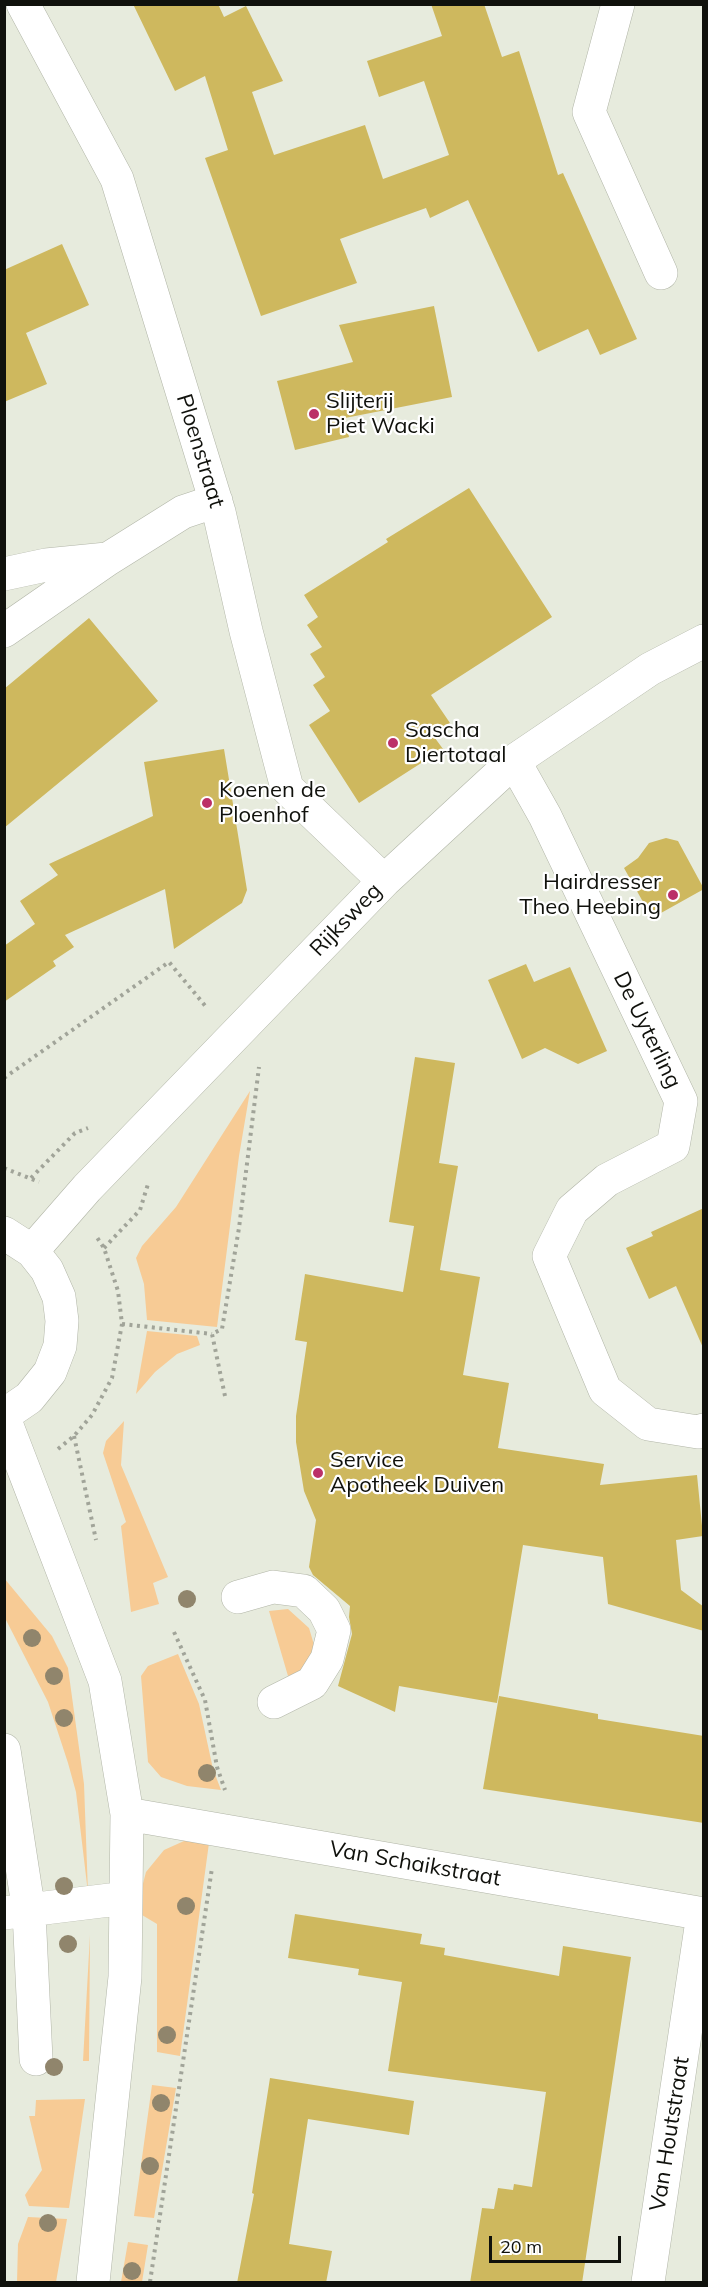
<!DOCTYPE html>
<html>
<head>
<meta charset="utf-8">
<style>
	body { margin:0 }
	#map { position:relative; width:708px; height:2287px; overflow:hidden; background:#e7ebdd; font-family:Mulish,sans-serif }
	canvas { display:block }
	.frame { position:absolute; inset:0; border:6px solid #10110c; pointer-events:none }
	.scale { position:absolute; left:489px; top:2236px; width:132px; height:27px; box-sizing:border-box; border:3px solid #10110c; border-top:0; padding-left:8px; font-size:18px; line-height:21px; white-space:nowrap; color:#10110c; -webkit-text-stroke:4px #fff; paint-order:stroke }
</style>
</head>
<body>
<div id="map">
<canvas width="708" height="2287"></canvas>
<div class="frame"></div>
<div class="scale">20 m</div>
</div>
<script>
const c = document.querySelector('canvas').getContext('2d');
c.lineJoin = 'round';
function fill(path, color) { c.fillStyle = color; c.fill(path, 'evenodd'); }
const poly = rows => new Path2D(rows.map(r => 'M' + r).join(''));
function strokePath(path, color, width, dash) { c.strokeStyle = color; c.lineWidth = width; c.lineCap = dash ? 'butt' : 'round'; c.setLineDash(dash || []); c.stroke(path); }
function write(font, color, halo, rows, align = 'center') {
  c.font = font + ' Mulish,sans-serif'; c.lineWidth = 4.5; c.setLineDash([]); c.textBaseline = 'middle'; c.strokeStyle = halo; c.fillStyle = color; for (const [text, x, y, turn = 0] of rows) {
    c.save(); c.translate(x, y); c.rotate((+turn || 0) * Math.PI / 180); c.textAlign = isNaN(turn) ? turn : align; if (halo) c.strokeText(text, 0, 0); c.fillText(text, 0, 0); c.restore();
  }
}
const green = poly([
	[250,1091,239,1156,217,1327,147,1320,144,1284,136,1258,142,1246,176,1207],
	[147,1331,197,1336,200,1345,177,1354,155,1372,136,1394],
	[124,1421,121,1465,168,1577,153,1583,159,1604,131,1612,121,1526,126,1522,103,1453,106,1441],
	[4,1578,52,1636,68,1668,84,1784,88,1893,76,1792,68,1763,48,1702,5,1618],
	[288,1609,309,1628,315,1648,304,1671,288,1676,269,1611],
	[178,1654,199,1704,213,1769,221,1790,187,1786,161,1777,148,1762,141,1676,148,1666],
	[184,1841,209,1843,180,2056,157,2052,157,1924,142,1915,141,1891,146,1872,164,1850],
	[90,1935,89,2061,83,2061],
	[152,2085,176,2088,154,2218,134,2216],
	[85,2099,69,2208,29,2206,25,2195,42,2170,29,2116,35,2116,36,2100],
	[28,2217,67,2219,56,2282,17,2282,18,2244],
	[128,2242,148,2245,142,2282,121,2282]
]);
const building = poly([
	[133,4,218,4,224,17,246,6,283,81,252,92,274,155,365,125,383,179,449,155,424,81,379,97,367,61,442,36,431,4,484,4,502,57,519,51,558,175,563,173,637,339,600,355,588,329,538,352,468,200,430,218,426,208,340,239,357,283,261,316,205,158,228,150,205,76,175,91],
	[62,244,89,305,26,333,47,384,4,402,4,270],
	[434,306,452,397,345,418,349,437,295,450,277,381,353,362,339,325],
	[469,488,552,617,431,695,450,723,432,734,443,749,359,803,309,725,330,711,313,685,325,677,310,654,322,647,307,625,318,617,304,595,388,542,386,539],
	[89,618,158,701,4,828,4,689],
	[224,749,247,890,242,903,174,949,165,889,65,935,74,947,53,961,56,966,4,1002,4,946,35,924,20,901,58,875,49,864,153,816,144,762],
	[666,838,678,841,704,889,652,918,624,868,638,858,649,843],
	[526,964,534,982,570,967,607,1051,578,1064,545,1048,522,1059,488,980],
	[415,1057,455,1063,439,1163,458,1166,440,1270,480,1277,463,1375,509,1383,498,1448,604,1464,600,1485,697,1475,703,1536,676,1540,681,1590,704,1607,704,1631,608,1604,603,1557,523,1545,497,1703,399,1686,395,1712,338,1686,352,1634,349,1617,350,1606,313,1575,309,1567,316,1520,304,1491,296,1442,296,1416,307,1342,295,1340,305,1274,403,1292,414,1226,389,1222],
	[704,1208,704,1350,676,1286,649,1299,626,1248,653,1236,651,1232],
	[499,1696,598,1714,598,1719,704,1736,704,1823,483,1789],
	[295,1914,422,1934,420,1944,445,1948,444,1955,559,1976,563,1946,631,1957,582,2283,470,2283,482,2208,494,2209,498,2188,513,2190,514,2184,532,2187,546,2092,388,2071,402,1982,358,1975,359,1969,288,1958],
	[270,2078,414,2101,409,2135,308,2119,289,2244,332,2251,326,2283,237,2283,254,2194,252,2193]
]);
const path = poly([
	[4,1078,169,962,207,1008],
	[4,1168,39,1182],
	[31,1178,75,1133,88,1128],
	[104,1248,140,1210,148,1184],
	[122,1324,212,1334],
	[225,1396,212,1334,222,1329,239,1228,259,1067],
	[74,1436,96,1540],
	[58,1449,74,1436,92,1415,112,1378,122,1324,118,1291,104,1248,96,1236],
	[174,1632,205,1700,217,1767,225,1790],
	[150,2282,212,1868]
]);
const minor = poly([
	[23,4,117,179,219,512,246,631,287,788,384,881],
	[618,4,589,112,661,273],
	[4,574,46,565,107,559],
	[4,631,108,559,183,512,216,501],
	[514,761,545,816,681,1101,673,1146,607,1180,572,1210,549,1256,605,1390,648,1424,698,1432,704,1430],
	[4,1233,32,1251,47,1270,59,1297,62,1321,60,1346,50,1372,29,1398,4,1415],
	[32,1251,87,1188,384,881,514,761,650,669,704,641],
	[4,1418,105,1681,127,1814,125,1977,93,2282],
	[238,1597,273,1587,304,1591,324,1610,334,1630,327,1659,312,1683,274,1702],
	[4,1750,29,1912,36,2059],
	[127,1814,704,1914],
	[4,1913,126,1898],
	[648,2282,703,1914]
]);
const trees = [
	[187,1599],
	[32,1638],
	[54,1676],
	[64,1718],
	[207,1773],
	[64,1886],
	[186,1906],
	[68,1944],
	[167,2035],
	[54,2067],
	[161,2103],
	[150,2166],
	[48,2223],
	[132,2271]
];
const markers = [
	[314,414,6,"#bb3068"],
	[393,743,6,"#bb3068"],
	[207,803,6,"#bb3068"],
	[673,895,6,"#bb3068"],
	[318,1473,6,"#bb3068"]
];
const poiNames = [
	["Slijterij",326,401],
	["Piet Wacki",326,426],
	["Sascha",405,730],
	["Diertotaal",405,755],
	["Koenen de",219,790],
	["Ploenhof",219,815],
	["Hairdresser",661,882,"right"],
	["Theo Heebing",661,907,"right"],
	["Service",330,1460],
	["Apotheek Duiven",330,1485]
];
const streetNames = [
	["Ploenstraat",200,451,73],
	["Rijksweg",346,920,-46],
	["De Uyterling",647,1030,64],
	["Van Schaikstraat",415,1864,10],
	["Van Houtstraat",670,2134,-81]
];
fill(green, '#f7cb95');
fill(building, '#ceb85e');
strokePath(minor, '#b1b5a7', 34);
strokePath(path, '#a1a499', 4, [3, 4.5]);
strokePath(minor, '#fff', 33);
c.fillStyle = '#90856c';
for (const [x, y] of trees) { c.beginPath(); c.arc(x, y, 9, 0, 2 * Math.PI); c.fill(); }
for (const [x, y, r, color] of markers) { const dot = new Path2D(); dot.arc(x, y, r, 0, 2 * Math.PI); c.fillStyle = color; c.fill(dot); strokePath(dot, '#fff', 2); }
write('22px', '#10110c', '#fff', poiNames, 'left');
write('22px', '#10110c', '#fff', streetNames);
</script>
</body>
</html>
